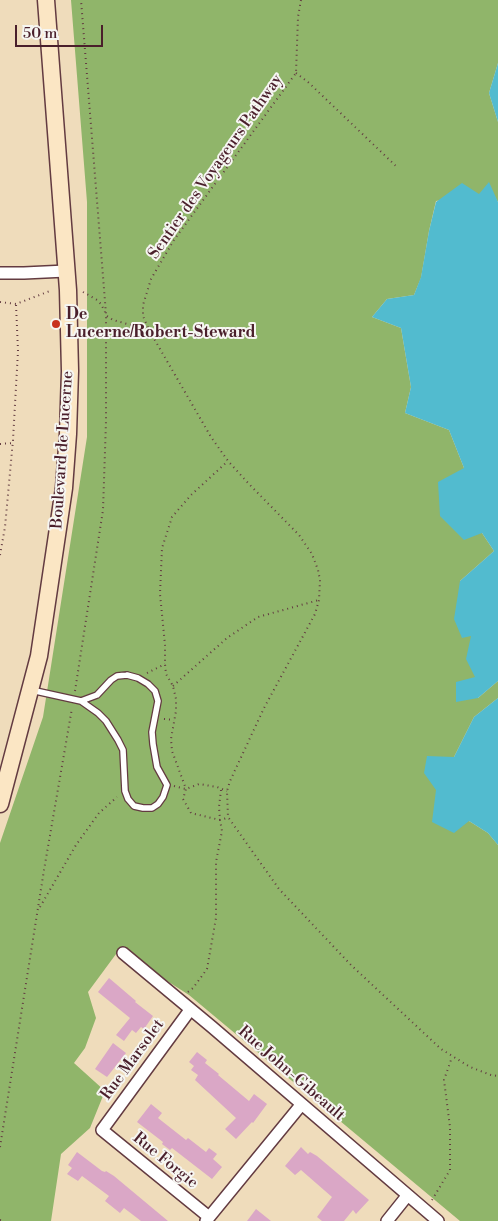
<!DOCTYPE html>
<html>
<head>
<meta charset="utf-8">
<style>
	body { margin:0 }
	#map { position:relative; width:498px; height:1221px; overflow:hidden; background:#efdcbb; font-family:"Libre Bodoni",serif }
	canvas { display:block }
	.scale { position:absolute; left:15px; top:25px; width:88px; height:22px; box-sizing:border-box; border:2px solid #4a1f2b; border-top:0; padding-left:6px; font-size:15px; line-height:18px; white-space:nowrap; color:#4a1f2b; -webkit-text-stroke:4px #f6f6f2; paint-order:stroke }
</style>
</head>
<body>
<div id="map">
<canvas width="498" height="1221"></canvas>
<div class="scale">50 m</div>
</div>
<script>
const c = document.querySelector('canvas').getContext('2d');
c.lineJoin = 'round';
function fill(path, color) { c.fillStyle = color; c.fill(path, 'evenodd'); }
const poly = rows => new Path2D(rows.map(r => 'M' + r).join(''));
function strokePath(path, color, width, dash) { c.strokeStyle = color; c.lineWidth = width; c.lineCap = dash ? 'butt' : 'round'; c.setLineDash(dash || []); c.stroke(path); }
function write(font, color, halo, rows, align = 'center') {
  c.font = font + ' "Libre Bodoni",serif'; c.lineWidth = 4; c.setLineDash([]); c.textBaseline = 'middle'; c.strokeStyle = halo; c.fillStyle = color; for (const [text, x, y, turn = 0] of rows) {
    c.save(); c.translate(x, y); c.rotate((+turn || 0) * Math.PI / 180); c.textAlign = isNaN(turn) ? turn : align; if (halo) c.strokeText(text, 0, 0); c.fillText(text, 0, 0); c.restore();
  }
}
const forest = poly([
	[71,0,498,0,498,63,489,93,498,122,498,202,494,196,479,194,436,201,429,231,421,278,414,295,387,299,372,317,401,328,411,387,405,413,449,430,464,468,482,533,494,551,460,581,472,635,478,698,498,681,498,698,474,717,454,757,469,821,488,833,498,845,498,1221,460,1221,189,995,119,950,88,992,96,1018,85,1048,74,1063,105,1091,90,1128,61,1154,51,1221,0,1221,0,843,43,717,87,437,87,202]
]);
const water = poly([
	[498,63,498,122,489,93],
	[489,182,498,202,498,681,478,698,456,702,456,682,475,677,466,659,471,636,462,638,454,619,460,581,494,551,482,533,464,540,440,516,438,482,464,468,449,430,405,413,411,387,401,328,372,317,387,299,414,295,421,277,429,231,436,202,462,183,479,194],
	[498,698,498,845,488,833,469,821,454,833,432,822,436,790,424,773,427,756,454,757,474,717]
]);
const building = poly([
	[109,978,136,1001,135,1002,153,1016,144,1029,141,1027,136,1033,132,1030,124,1041,116,1035,130,1018,98,992],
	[113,1043,126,1053,107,1077,95,1069],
	[197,1052,207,1060,205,1063,219,1074,218,1075,249,1101,254,1094,267,1104,253,1123,252,1122,236,1139,225,1129,236,1118,195,1080,198,1075,191,1070,194,1066,189,1062],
	[151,1104,162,1113,158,1118,186,1140,188,1138,206,1152,209,1148,217,1154,213,1159,222,1167,212,1179,172,1148,170,1150,162,1144,163,1142,137,1122],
	[301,1147,308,1154,310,1152,317,1156,369,1200,356,1214,353,1210,344,1221,322,1221,317,1217,332,1197,301,1170,295,1175,285,1166],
	[77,1152,102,1171,105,1172,106,1171,114,1176,168,1221,141,1221,124,1208,120,1213,105,1201,109,1196,82,1176,78,1181,67,1174,72,1168,68,1165],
	[256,1209,271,1221,247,1221]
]);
const path = poly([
	[301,0,298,17,296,73,174,240,151,279,143,305,143,316,149,330,211,437,228,461,249,484,299,535,312,554,318,570,320,580,319,600,315,614,264,708,230,781,227,791,228,817,279,889,351,965,441,1049,470,1067,491,1075,498,1076],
	[296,73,308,82,398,168],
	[83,292,97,300,101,304,105,312],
	[0,302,16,304,50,291],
	[107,316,113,320,149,330],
	[0,444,13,443],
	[0,555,5,527,13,440,18,351,16,304],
	[147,673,165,664],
	[173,686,227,638,258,617,319,600],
	[75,691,103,510,106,421,106,314,81,0],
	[164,719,174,720],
	[174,786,186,789,199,784,217,787,227,791],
	[221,790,219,807,220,820,191,813,183,799,186,789,172,751,171,739,176,711,176,699,173,686,166,674,165,664,165,645,160,594,162,548,172,517,191,495,228,461],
	[40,907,76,845,99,813,117,797],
	[188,992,193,988,207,969,216,918,216,862,222,831,220,820,227,818],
	[0,1147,44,870,72,708],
	[432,1200,450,1170,450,1127,444,1080,452,1057],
	[0,1220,4,1221]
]);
const lane = poly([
	[127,675,138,678,148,684,155,691,158,701,152,732,153,744,157,767,167,785,163,797,158,804,152,808,143,808,134,806,128,799,125,791,123,750,118,740,106,721,98,713,81,701,97,695,111,680,117,676,127,675],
	[31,690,81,701]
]);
const street = poly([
	[0,273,24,273,66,271],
	[123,953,212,1027,438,1221],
	[190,1010,102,1130,209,1217],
	[206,1221,301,1105],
	[387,1221,407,1196]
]);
const secondary = poly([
	[0,804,39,656,64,488,68,434,70,371,68,290,46,0]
]);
const markers = [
	[56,324,5,"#c8321e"]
];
const streetNames = [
	["Sentier des Voyageurs Pathway",216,167,-55],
	["Boulevard de Lucerne",63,450,-86],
	["Rue Marsolet",133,1060,-54],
	["Rue John-Gibeault",291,1074,41],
	["Rue Forgie",165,1161,39]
];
const poiNames = [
	["De",66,315],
	["Lucerne/Robert-Steward",66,333]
];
fill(forest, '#90b56a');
fill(water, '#52bbcf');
fill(building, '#daa7c6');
strokePath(lane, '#633b41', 8);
strokePath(street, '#633b41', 14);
strokePath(secondary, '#633b41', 19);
strokePath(path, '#633b41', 2, [1, 4]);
strokePath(lane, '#fff', 5.5);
strokePath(street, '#fff', 11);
strokePath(secondary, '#fbe6c4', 16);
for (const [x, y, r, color] of markers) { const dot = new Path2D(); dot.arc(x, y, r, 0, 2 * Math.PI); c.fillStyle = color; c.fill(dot); strokePath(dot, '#f6f6f2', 2); }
write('16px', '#4a1f2b', '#f6f6f2', streetNames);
write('bold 16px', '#4a1f2b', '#f6f6f2', poiNames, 'left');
</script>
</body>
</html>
